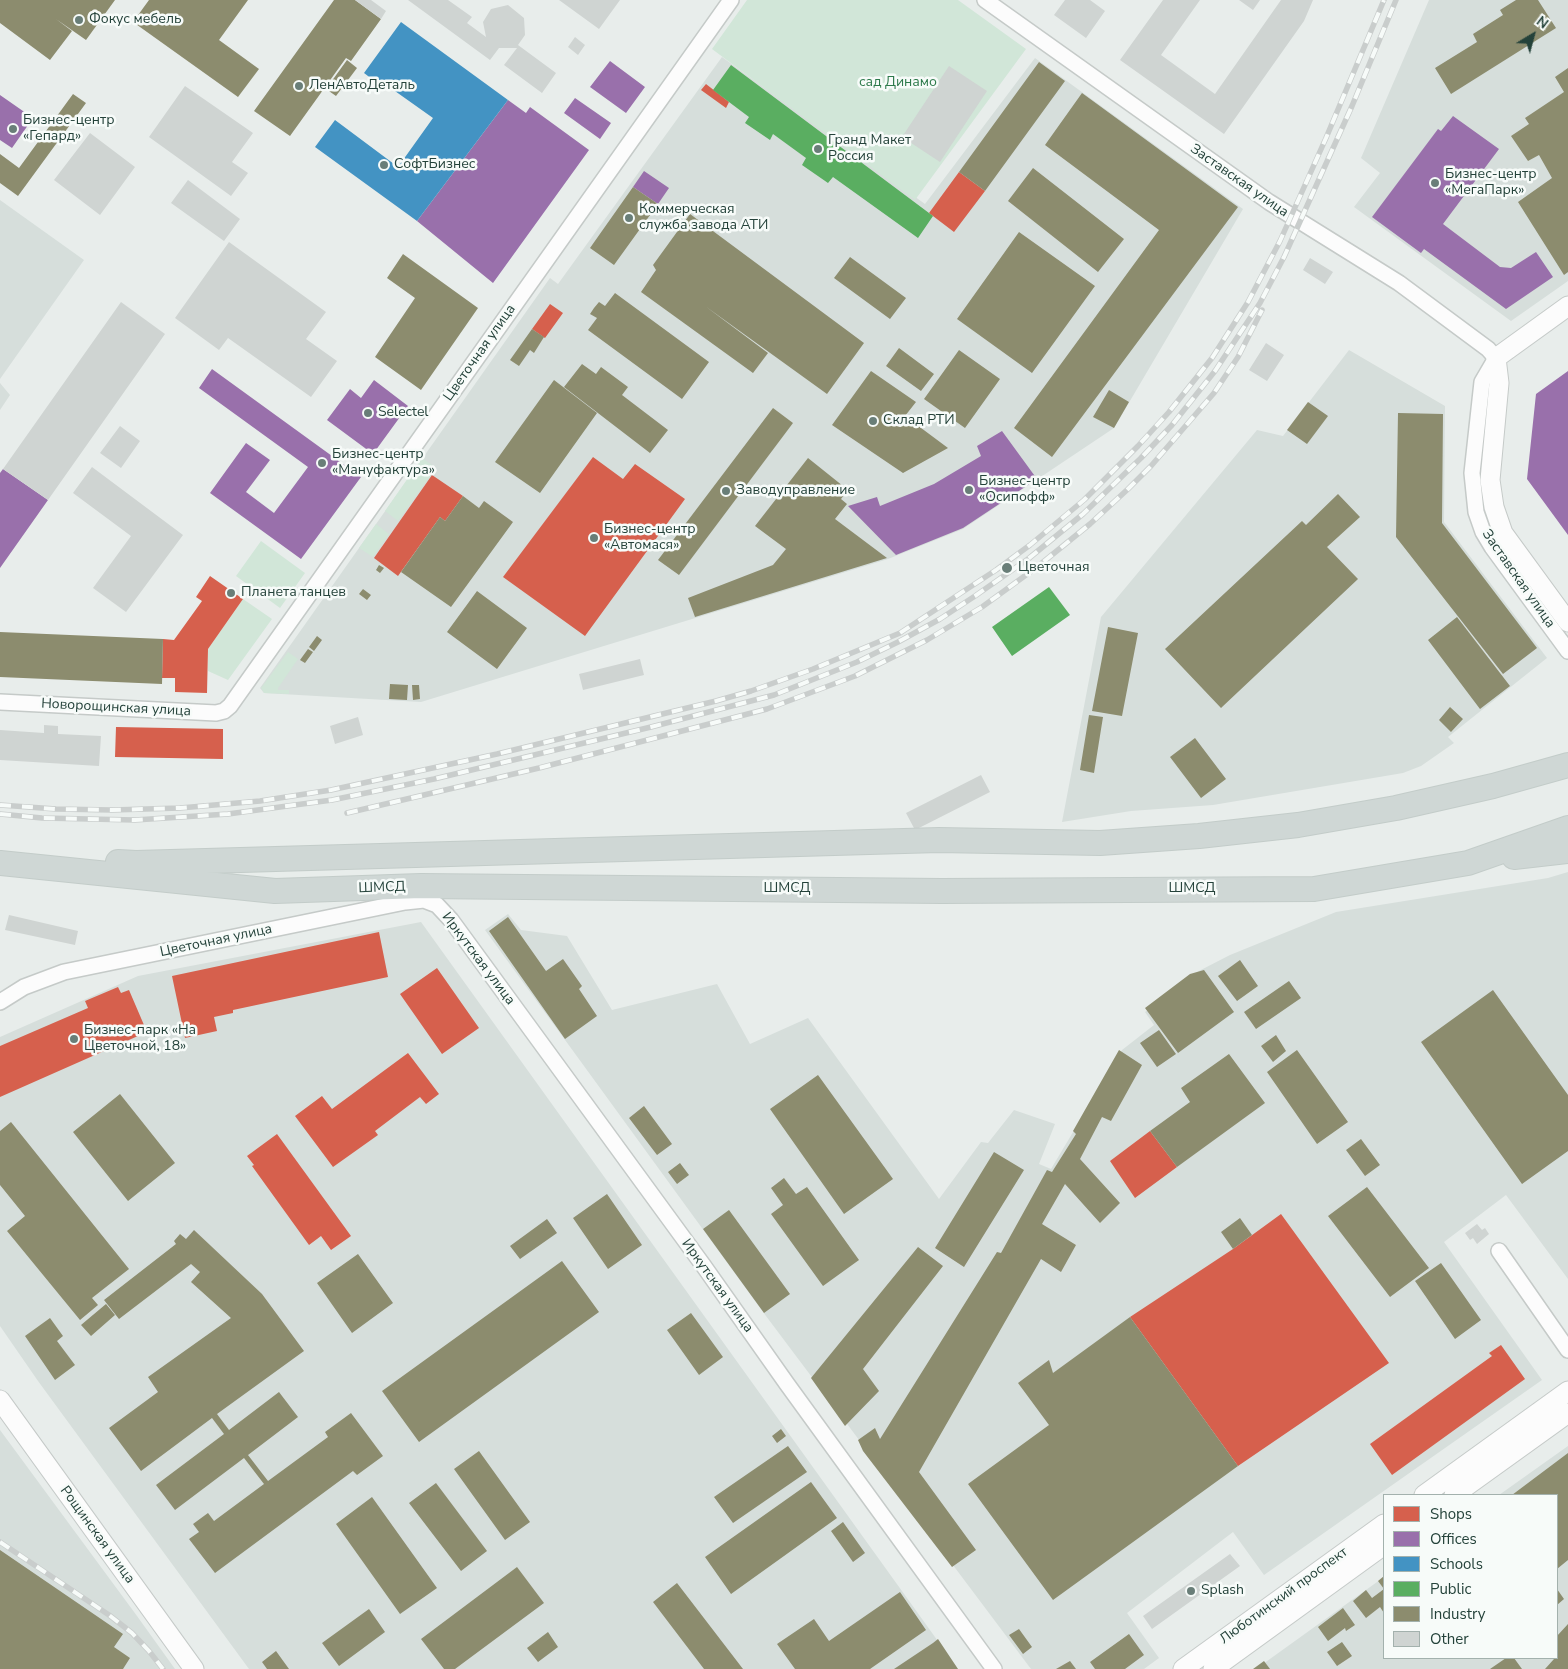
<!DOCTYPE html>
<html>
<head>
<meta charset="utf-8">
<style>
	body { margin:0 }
	#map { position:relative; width:1568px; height:1669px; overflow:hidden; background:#e8edeb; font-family:"Nunito Sans",sans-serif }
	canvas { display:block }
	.legend { position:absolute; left:1383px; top:1494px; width:175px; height:165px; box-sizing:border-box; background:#f7fbf9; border:1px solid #a3b1ad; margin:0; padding:6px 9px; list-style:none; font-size:15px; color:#24423a }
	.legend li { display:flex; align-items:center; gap:10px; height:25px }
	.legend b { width:25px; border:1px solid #a3b1ad }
	.north { position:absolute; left:1508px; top:10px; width:50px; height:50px; -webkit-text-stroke:4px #f7fbf9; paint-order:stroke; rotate:37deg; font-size:14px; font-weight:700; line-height:20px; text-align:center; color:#24423a }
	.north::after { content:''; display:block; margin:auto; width:18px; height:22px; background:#24423a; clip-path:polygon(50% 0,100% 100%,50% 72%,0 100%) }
</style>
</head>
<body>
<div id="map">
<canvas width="1568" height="1669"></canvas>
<ul class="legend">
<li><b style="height:14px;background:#d6604d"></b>Shops</li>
<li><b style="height:14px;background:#9970ab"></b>Offices</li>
<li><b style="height:14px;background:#4393c3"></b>Schools</li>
<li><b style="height:14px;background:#5aae61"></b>Public</li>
<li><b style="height:14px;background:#8c8c6e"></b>Industry</li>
<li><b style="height:14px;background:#cfd4d2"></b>Other</li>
</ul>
<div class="north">N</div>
</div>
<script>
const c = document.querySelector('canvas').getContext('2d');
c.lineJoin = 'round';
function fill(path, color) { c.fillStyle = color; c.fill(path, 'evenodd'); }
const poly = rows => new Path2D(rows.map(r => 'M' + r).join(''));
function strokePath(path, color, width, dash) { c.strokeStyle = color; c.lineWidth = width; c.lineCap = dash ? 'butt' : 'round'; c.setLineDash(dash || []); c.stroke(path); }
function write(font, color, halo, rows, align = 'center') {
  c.font = font + ' "Nunito Sans",sans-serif'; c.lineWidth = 5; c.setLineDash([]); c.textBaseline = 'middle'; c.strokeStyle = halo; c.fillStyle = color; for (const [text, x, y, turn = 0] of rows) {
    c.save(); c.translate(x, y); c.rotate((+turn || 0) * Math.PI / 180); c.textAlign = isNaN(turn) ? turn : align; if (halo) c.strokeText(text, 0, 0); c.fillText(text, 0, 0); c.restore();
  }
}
const built = poly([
	[1429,0,1568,0,1568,281,1511,321,1354,207,1380,173,1361,158],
	[722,57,925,204,1035,58,1243,209,1114,428,963,529,888,559,421,702,264,693,260,688,550,278,558,284],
	[0,200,84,260,0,379],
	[1349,350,1445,406,1444,522,1547,658,1448,737,1454,743,1421,766,1403,773,1213,805,1131,811,1062,822,1101,617,1257,430,1283,436],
	[0,383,10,395,0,410],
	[1568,872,1568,1279,1506,1195,1444,1242,1542,1380,1264,1575,1233,1532,1127,1613,1159,1658,1144,1669,1031,1669,766,1316,485,930,508,914,521,930,567,936,612,1010,717,984,750,1044,808,1018,939,1199,981,1142,988,1143,1014,1110,1055,1124,1039,1164,1051,1169,1122,1050,1154,1025,1145,1012,1195,973,1230,955,1336,912,1548,878],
	[421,922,958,1669,249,1669,38,1381,0,1326,0,1037,138,976],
	[0,1430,137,1616,175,1669,0,1669],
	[1568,1446,1568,1669,1256,1669,1384,1577,1384,1658,1557,1658,1557,1495,1499,1495]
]);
const green = poly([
	[747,0,958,0,1026,49,915,200,712,49],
	[422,458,436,468,398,521,385,511],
	[376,524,389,534,373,557,359,548],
	[261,541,305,573,280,608,236,576],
	[243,599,272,619,228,680,208,671,208,649],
	[288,652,298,659,278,688,278,690,289,690,289,694,264,693,261,688]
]);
const shops = poly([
	[706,84,729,102,726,108,701,90],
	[959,172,985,191,954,232,929,213],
	[550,304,563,313,545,338,532,329],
	[593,457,623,479,635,464,685,499,585,636,503,577],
	[432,475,463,496,445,521,440,517,398,576,374,558],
	[210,576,243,599,208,649,207,693,175,692,175,678,162,678,163,639,174,640,202,601,196,597],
	[116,727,223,729,223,759,115,757],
	[379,932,388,977,233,1010,233,1013,214,1017,217,1031,185,1038,172,976],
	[437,968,479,1028,442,1054,400,994],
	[118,987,121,993,129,990,147,1032,0,1097,0,1046,88,1008,85,1001],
	[408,1053,439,1094,426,1104,420,1097,375,1131,378,1135,333,1167,295,1116,322,1096,332,1109],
	[1150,1131,1177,1167,1135,1198,1110,1161],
	[277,1134,351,1236,331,1250,321,1236,309,1245,252,1166,254,1165,247,1156],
	[1281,1214,1389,1363,1238,1466,1130,1317,1233,1249],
	[1501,1345,1525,1379,1392,1475,1370,1444,1492,1356,1489,1353]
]);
const offices = poly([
	[610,61,645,87,626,113,590,87],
	[0,95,33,118,12,148,0,140],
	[575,98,611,123,600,139,564,113],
	[508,100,526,113,530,107,589,150,493,283,417,221],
	[1453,116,1499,149,1443,224,1500,267,1511,268,1536,252,1553,277,1506,309,1424,249,1421,253,1372,217,1438,129,1441,131],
	[644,171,669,188,658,204,633,187],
	[212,369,361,477,301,559,210,493,246,443,270,460,246,492,274,513,308,467,199,388],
	[1568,371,1568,535,1527,479,1536,394],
	[374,380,408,406,373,454,327,420,350,389,361,398],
	[1002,431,1037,479,963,528,896,555,848,506,877,497,880,506,934,484,981,456,977,446],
	[3,469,48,500,0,568,0,473]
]);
const schools = poly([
	[401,22,508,100,417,221,315,147,335,120,398,167,433,118,378,79,376,82,364,73]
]);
const public = poly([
	[731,65,933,216,918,238,833,177,828,183,802,165,806,158,773,134,770,140,745,123,749,117,713,90],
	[1049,587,1070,615,1012,656,992,627]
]);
const industry = poly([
	[0,0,115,0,86,40,56,19,72,31,50,60,0,23],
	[149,0,248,0,219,40,259,69,238,97,133,22],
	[334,0,355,0,381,19,351,61,346,58,290,136,254,111],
	[1516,0,1538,0,1556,28,1451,94,1435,68,1477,42,1473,34,1503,15,1500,10],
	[347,60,357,68,336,96,326,89],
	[1039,62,1065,81,985,191,959,172],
	[1568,68,1568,272,1564,275,1518,202,1552,178,1539,155,1528,161,1511,136,1529,124,1525,118,1564,92,1555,77],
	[1082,93,1238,207,1052,457,1014,428,1159,230,1045,145],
	[73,94,86,103,18,196,0,183,0,154,19,168],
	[1033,168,1124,239,1098,272,1008,201],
	[633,187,658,204,614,265,590,248],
	[690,214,864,343,827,394,705,306,768,353,753,373,641,292,656,270,653,265],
	[1019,232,1095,286,1032,373,957,319],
	[403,254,478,308,421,390,375,357,415,298,387,278],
	[850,257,906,298,890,319,834,278],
	[615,293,709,362,682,399,588,330,597,318,590,314,594,308,599,302,605,306],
	[532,329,544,337,534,353,530,350,519,366,510,360],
	[899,348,934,374,921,391,886,366],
	[959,350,1000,379,965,428,924,399],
	[582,364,596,374,601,367,628,387,622,395,668,430,650,453,564,387],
	[871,371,916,402,905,416,948,448,903,473,832,425],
	[554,380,597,413,540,493,495,462],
	[1109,390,1129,402,1114,428,1093,417],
	[1308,402,1328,416,1307,444,1287,430],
	[773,408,793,423,679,575,658,560],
	[1398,413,1443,414,1442,523,1537,648,1503,674,1396,537],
	[808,458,848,490,841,499,847,504,835,519,887,558,695,617,688,598,773,565,786,549,755,526],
	[1338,494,1360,517,1327,547,1358,579,1221,708,1165,649,1302,521,1306,525],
	[463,496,479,508,484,501,513,522,451,607,401,572,440,517,445,521],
	[379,565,384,568,380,573,376,570],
	[363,589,371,595,367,600,359,594],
	[477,591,527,628,497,669,447,632],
	[1457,617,1510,686,1480,709,1428,640],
	[1108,627,1138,633,1122,716,1092,711],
	[0,632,163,639,162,684,0,677],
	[317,636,322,640,314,651,309,647],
	[308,649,313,652,305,663,300,660],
	[390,684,408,685,407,700,389,699],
	[412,685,419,685,420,699,413,700],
	[1450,707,1463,719,1451,732,1439,720],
	[1089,715,1103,717,1094,773,1080,770],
	[1195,738,1226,779,1201,798,1170,757],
	[508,917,546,971,563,959,582,986,579,989,597,1016,565,1039,489,931],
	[1240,960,1258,986,1237,1001,1218,976],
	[1204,970,1234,1012,1178,1053,1145,1008,1190,974],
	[1289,981,1301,998,1256,1029,1244,1012],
	[1493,990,1568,1095,1568,1151,1522,1184,1421,1042],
	[1159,1030,1176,1054,1157,1067,1140,1043],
	[1276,1035,1286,1051,1273,1062,1261,1046],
	[1119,1050,1142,1065,1111,1121,1102,1117,1080,1159,1120,1203,1100,1223,1065,1184,1042,1224,1076,1245,1061,1272,1041,1259,919,1472,976,1550,952,1567,863,1451,858,1440,875,1428,880,1439,997,1252,1001,1253,1047,1170,1052,1172,1076,1134,1073,1131],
	[1297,1050,1348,1122,1317,1144,1267,1072],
	[1229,1054,1265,1103,1177,1167,1150,1131,1190,1102,1181,1088],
	[818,1075,893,1179,844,1214,770,1109],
	[120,1094,175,1163,128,1201,73,1132],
	[644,1106,672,1144,657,1155,629,1118],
	[11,1122,129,1269,92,1298,98,1305,80,1320,7,1231,25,1216,0,1185,0,1131],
	[1361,1139,1380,1165,1365,1176,1346,1150],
	[994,1152,1024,1170,964,1267,935,1248],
	[680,1163,689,1175,677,1184,668,1172],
	[784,1178,796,1194,807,1187,859,1260,823,1286,771,1214,783,1205,771,1188],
	[1367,1187,1429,1268,1390,1297,1328,1216],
	[607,1194,642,1245,608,1269,573,1218],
	[729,1210,790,1294,764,1313,703,1229],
	[1240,1218,1252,1235,1233,1249,1221,1232],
	[547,1219,557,1233,520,1259,510,1246],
	[194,1230,262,1294,304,1351,217,1414,229,1430,279,1392,298,1417,248,1455,268,1481,328,1437,325,1432,351,1413,383,1456,357,1475,353,1471,215,1573,189,1539,199,1532,193,1524,208,1513,214,1521,264,1484,244,1458,175,1510,156,1485,224,1434,212,1418,141,1471,109,1428,158,1392,148,1377,231,1318,191,1282,200,1272,191,1264,119,1319,104,1300,176,1244,174,1241,180,1234,186,1239],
	[918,1247,943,1266,863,1369,879,1391,845,1426,811,1378],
	[358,1254,393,1303,352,1333,317,1283],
	[562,1261,599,1312,419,1442,382,1391],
	[1441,1263,1481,1320,1455,1339,1415,1281],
	[106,1304,115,1315,91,1336,81,1325],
	[691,1313,723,1357,699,1375,667,1330],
	[1130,1317,1238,1466,1053,1600,968,1484,1049,1425,1018,1383,1049,1360,1053,1373],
	[50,1318,63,1336,57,1341,75,1365,55,1380,25,1336],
	[781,1429,786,1436,777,1443,772,1436],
	[788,1446,807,1472,733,1523,714,1497],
	[479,1451,530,1522,505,1540,454,1469],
	[1568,1453,1568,1560,1557,1569,1557,1495,1512,1495],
	[811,1482,837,1518,731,1594,705,1557],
	[436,1483,487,1551,461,1571,409,1503],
	[372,1497,437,1588,400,1614,336,1524],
	[843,1522,865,1553,853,1562,831,1531],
	[0,1550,123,1634,114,1647,130,1658,123,1669,0,1669],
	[517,1567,544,1603,455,1669,444,1669,421,1639],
	[1384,1576,1384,1613,1380,1607,1366,1618,1353,1601,1366,1590,1372,1598,1384,1589,1378,1581],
	[677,1583,743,1669,704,1669,653,1602],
	[1557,1589,1564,1599,1557,1605],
	[900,1592,926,1630,870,1669,795,1669,777,1644,814,1619,829,1641],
	[1343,1608,1355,1625,1346,1631,1345,1628,1328,1641,1318,1627],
	[369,1609,385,1632,339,1666,322,1643],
	[1568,1624,1568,1669,1545,1669,1554,1659,1553,1658,1557,1658,1557,1636],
	[1019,1629,1032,1647,1023,1654,1009,1635],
	[548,1632,558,1647,538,1662,527,1648],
	[1129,1634,1144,1655,1125,1669,1095,1669,1090,1662],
	[938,1639,958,1669,894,1669,933,1643],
	[1342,1642,1352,1656,1337,1666,1327,1652],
	[276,1651,289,1669,267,1669,262,1662],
	[1506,1658,1514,1658,1522,1669,1490,1669],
	[1070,1661,1076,1669,1056,1669],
	[1264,1661,1270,1669,1253,1669]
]);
const building = poly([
	[355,0,371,0,386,11,381,19],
	[408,0,448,0,472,17,467,23,486,37,483,22,491,9,508,5,524,18,525,35,518,45,556,73,542,93,504,65,517,48,499,48,490,60],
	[559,0,620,0,599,29],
	[1065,0,1090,0,1105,11,1086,38,1054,15],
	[1163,0,1200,0,1161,55,1215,94,1281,0,1313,0,1304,21,1224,134,1120,60],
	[1239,0,1260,0,1253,10],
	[575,37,585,45,578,55,568,47],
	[949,66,987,91,940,162,902,137],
	[185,86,253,133,232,162,248,173,231,196,149,137],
	[90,133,135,167,100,215,54,180],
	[188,180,240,219,224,241,171,203],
	[229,242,326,312,306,339,337,361,311,397,228,338,219,350,175,318],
	[1310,258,1333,272,1325,284,1303,270],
	[121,302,165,334,48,500,3,469],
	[1266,343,1284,355,1267,381,1249,370],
	[120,426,140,441,121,468,100,453],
	[92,467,183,535,126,612,93,588,131,536,73,493],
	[640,659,644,675,583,690,579,674],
	[358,717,363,735,335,744,330,726],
	[44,725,58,726,58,734,101,736,99,766,0,760,0,730,44,733],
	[981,775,990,792,915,830,906,813],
	[9,915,78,931,75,945,5,930],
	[1477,1224,1482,1230,1485,1228,1489,1234,1477,1244,1473,1238,1470,1240,1465,1233],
	[1230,1554,1240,1566,1152,1629,1143,1616]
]);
const minor = poly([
	[985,0,1269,202,1399,283,1488,349,1496,358,1482,382,1472,473,1476,512,1483,532,1492,547,1568,651],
	[0,702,216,713,224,711,230,706,731,0],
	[0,1002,24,987,64,972,405,902,424,900,437,905,451,920,703,1265,787,1384,994,1669],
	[1499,1251,1568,1350]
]);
const tertiary = poly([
	[1568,306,1496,358,1499,383,1490,480,1494,507,1503,533,1568,622],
	[0,1400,194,1669],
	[1424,1495,1568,1391],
	[1454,1495,1568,1413],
	[1183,1669,1384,1524],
	[1213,1669,1384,1545]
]);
const primary = poly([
	[1514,857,1568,851],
	[118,862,136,863,939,840,1100,843,1199,836,1298,825,1396,808,1493,786,1568,765],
	[0,863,275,891,421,886,942,891,1314,889,1468,863,1568,828]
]);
const rail = poly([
	[0,805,56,809,112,810,180,808,260,801,331,790,497,754,716,701,751,691,813,669,900,633,996,570,1030,545,1084,500,1138,446,1169,412,1212,358,1248,302,1280,241,1326,138,1384,0],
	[347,813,539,768,767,709,855,676,927,640,982,607,1037,567,1090,524,1128,489,1151,466,1214,393,1238,357,1262,310],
	[0,814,42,818,135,820,228,814,332,800,434,779,651,727,774,695,857,662,898,642,940,619,975,596,1028,559,1083,514,1141,458,1172,425,1215,371,1260,303,1284,257,1352,106,1396,0],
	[0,1542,109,1615,132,1633,149,1651,163,1669]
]);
const markers = [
	[79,20,5,"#697e78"],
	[299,86,5,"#697e78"],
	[13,129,5,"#697e78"],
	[818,149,5,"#697e78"],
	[384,165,5,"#697e78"],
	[1435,183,5,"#697e78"],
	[629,218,5,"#697e78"],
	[368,413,5,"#697e78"],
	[873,421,5,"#697e78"],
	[322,463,5,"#697e78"],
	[969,490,5,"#697e78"],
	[726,491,5,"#697e78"],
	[594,538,5,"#697e78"],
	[1007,568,6,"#697e78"],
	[231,593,5,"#697e78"],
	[74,1039,5,"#697e78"],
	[1191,1591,5,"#697e78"]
];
const poiNames = [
	["Фокус мебель",89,20],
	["ЛенАвтоДеталь",309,86],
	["Бизнес-центр",23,121],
	["«Гепард»",23,137],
	["Гранд Макет",828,141],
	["Россия",828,157],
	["СофтБизнес",394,165],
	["Бизнес-центр",1445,175],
	["«МегаПарк»",1445,191],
	["Коммерческая",639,210],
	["служба завода АТИ",639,226],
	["Selectel",378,413],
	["Склад РТИ",883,421],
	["Бизнес-центр",332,455],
	["«Мануфактура»",332,471],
	["Бизнес-центр",979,482],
	["«Осипофф»",979,498],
	["Заводуправление",736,491],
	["Бизнес-центр",604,530],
	["«Автомася»",604,546],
	["Цветочная",1018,568],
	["Планета танцев",241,593],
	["Бизнес-парк «На",84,1031],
	["Цветочной, 18»",84,1047],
	["Splash",1201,1591]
];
const parkNames = [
	["сад Динамо",898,83]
];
const streetNames = [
	["Заставская улица",1239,181,35],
	["Цветочная улица",480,353,-55],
	["Заставская улица",1518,579,55],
	["Новорощинская улица",116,708,3],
	["ШМСД",382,888,-2],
	["ШМСД",787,889],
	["ШМСД",1192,889],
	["Цветочная улица",216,941,-12],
	["Иркутская улица",478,959,53],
	["Иркутская улица",717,1286,54],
	["Рощинская улица",97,1535,54],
	["Люботинский проспект",1284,1596,-36]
];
fill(built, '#d6dedb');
fill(green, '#d1e6d8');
fill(shops, '#d6604d');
fill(offices, '#9970ab');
fill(schools, '#4393c3');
fill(public, '#5aae61');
fill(industry, '#8c8c6e');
fill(building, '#cfd4d2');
strokePath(minor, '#c5cac8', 18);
strokePath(tertiary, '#c5cac8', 21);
strokePath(primary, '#c3ccc9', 26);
strokePath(minor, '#fcfcfc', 15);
strokePath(tertiary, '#fcfcfc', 19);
strokePath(primary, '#cfd7d5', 24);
strokePath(rail, '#c9cdcc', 5.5);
strokePath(rail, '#f7fbf9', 4, [11]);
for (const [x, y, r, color] of markers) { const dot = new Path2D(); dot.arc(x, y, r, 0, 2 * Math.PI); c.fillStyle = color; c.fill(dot); strokePath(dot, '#f7fbf9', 2); }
write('14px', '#24423a', '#f7fbf9', poiNames, 'left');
write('14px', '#2d7a4b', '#f7fbf9', parkNames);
write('14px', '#24423a', '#f7fbf9', streetNames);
</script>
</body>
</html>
